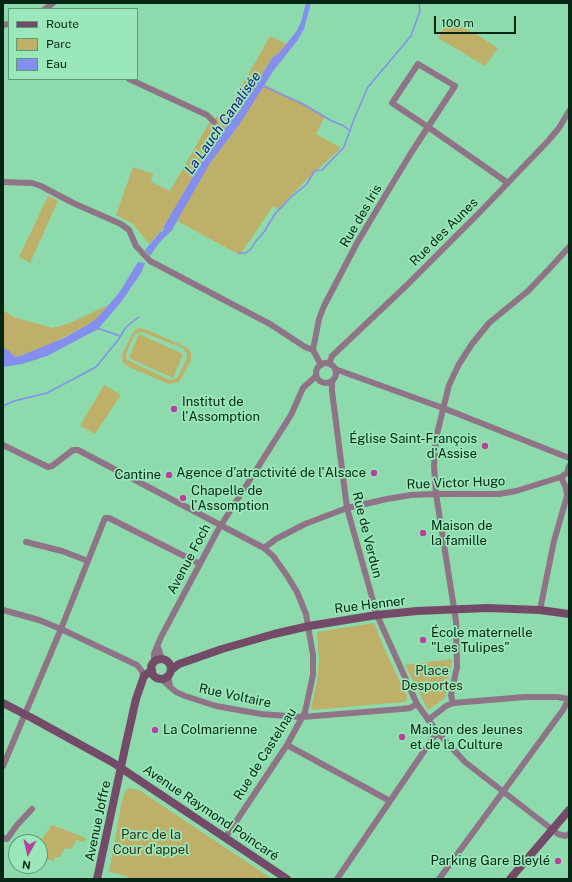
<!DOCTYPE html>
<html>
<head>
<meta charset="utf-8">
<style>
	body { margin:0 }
	#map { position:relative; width:572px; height:882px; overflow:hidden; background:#8ddaac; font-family:"Public Sans",sans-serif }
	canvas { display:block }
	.frame { position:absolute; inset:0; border:4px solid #052615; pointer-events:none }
	.legend { position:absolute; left:8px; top:8px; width:130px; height:72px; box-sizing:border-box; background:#9ae8b9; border:1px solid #5e9a77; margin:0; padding:5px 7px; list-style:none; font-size:12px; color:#052615 }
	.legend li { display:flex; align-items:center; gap:8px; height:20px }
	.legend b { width:20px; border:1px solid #5e9a77 }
	.north { position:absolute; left:8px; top:834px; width:40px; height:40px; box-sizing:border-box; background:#9ae8b9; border:1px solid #5e9a77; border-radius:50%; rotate:188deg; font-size:11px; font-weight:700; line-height:16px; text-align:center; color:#052615 }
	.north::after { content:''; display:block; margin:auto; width:14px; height:18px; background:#b5429c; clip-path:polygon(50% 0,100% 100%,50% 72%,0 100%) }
	.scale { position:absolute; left:434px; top:16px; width:82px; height:18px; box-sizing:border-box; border:2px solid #052615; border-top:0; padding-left:5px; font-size:12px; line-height:14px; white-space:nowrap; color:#052615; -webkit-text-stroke:3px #9ae8b9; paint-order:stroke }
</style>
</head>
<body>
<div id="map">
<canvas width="572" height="882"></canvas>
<div class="frame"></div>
<ul class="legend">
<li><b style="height:5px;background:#734b68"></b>Route</li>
<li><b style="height:11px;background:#bfb069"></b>Parc</li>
<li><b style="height:11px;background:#848eee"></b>Eau</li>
</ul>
<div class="north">N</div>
<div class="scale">100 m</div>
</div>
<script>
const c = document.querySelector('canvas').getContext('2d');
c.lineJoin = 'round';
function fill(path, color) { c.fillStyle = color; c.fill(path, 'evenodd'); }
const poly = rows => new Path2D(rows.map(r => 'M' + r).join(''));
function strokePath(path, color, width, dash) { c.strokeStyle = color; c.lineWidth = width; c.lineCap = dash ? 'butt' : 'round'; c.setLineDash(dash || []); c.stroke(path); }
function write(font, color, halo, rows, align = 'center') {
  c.font = font + ' "Public Sans",sans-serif'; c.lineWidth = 3.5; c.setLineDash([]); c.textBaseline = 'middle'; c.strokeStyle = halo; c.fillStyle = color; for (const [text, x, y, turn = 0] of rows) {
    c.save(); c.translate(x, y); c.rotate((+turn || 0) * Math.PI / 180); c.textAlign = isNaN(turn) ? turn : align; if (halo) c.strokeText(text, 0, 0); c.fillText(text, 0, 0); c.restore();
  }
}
const green = poly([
	[448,20,476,34,498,48,485,66,438,38],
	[270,36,287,44,279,53,273,57,238,113,214,141,165,226,149,244,133,224,116,215,133,167,153,174,151,182,170,191,209,123,230,107],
	[264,84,325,116,316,134,341,148,305,181,278,209,273,206,240,255,177,221,210,163,239,125],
	[48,196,58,201,30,263,19,257],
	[108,305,98,317,89,324,55,342,35,351,15,357,8,351,3,348,3,310,13,317,53,328,70,323],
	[139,328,145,329,186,347,188,349,191,353,191,361,179,382,169,384,127,366,123,363,122,355,132,334,135,330],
	[142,332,183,348,186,352,187,359,177,378,170,380,127,360,126,354,134,335,138,333],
	[139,334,183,354,173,378,129,358],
	[104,385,121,395,95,434,80,426],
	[374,623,384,648,407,696,407,701,404,702,312,710,311,708,317,681,319,660,317,632],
	[452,659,445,698,428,710,405,665],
	[128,788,139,790,272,879,130,879,126,876,109,872,122,801,124,794],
	[52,825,86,838,84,842,76,840,72,849,65,848,60,857,55,857,54,861,40,858,40,842]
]);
const water = poly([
	[306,3,311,3,304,29,297,41,274,70,239,125,210,163,172,230,159,243,150,256,145,250,161,231,162,232,164,229,163,228,214,141,238,113,273,57,279,53,296,32,301,22],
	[138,262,145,263,141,273,121,302,98,329,47,356,22,364,3,367,3,348,8,350,15,357,23,355,64,338,89,324,98,317,119,293]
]);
const stream = poly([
	[263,86,303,104,330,120,344,126,350,131],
	[238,253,246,253,252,248,255,242,264,232,275,214,292,196,306,185,314,172,317,170,322,170,344,147,354,119,368,87,411,36,420,11,419,3],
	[97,328,120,336],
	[3,406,14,401,47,393,96,367,118,340,126,327,139,317]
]);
const street = poly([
	[45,9,53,3],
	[3,25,9,24],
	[129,79,207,115,214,122],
	[3,182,32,183,41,186,73,203,121,224,129,230,136,246,150,261,270,324,305,347,313,350],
	'316 373a10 10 0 1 1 20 0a10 10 0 1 1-20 0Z',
	[329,364,332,356,406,286,481,211,548,141,559,128,569,111],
	[321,365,313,350,319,319,324,306,357,243,382,201,411,153,428,127,455,86,418,64,392,103,428,127,508,183],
	[335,369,443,408,569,458],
	[332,381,332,391,347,508,377,615,417,704,438,733,465,762,558,834,565,836,569,834],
	[3,445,48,467,52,466,73,450,78,450,264,548,273,556,286,574,297,592,306,614,313,655,313,675,305,712,287,745,225,838],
	[26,542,62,551,88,561],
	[264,548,276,539,305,524,347,508,387,499,411,495,436,494,499,494,516,491,561,477,567,473,569,466],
	[3,610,39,620,61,629,137,665,141,670,144,676],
	[540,610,554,541,567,496,566,488,561,477],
	[158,647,162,659],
	[154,662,154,654,161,637,218,530,291,415,303,388,316,376],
	[168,675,170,687],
	[160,678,176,692,185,696,216,706,261,714,302,717,402,709,410,708,417,704],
	[453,703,525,697,557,697,569,699],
	[428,720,446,706,453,703,451,695,457,667,456,621,436,494,434,466,436,438,449,385,459,364,472,344,489,323,528,291,550,268,569,247],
	[287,745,390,801],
	[3,766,61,629,105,518,109,518,200,564],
	[3,838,7,839,17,825,32,809],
	[337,879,433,738,438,733],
	[439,879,563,710,569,699]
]);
const secondary = poly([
	'151 669a10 10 0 1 1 20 0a10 10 0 1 1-20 0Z',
	[171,670,179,664,222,649,274,634,309,626,377,615,417,611,487,608,540,610,569,614],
	[3,703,32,718,112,762,287,879],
	[97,879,125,748,136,699,144,676,152,670],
	[510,879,569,810]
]);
const markers = [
	[174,409,4,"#b5429c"],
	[485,446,4,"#b5429c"],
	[374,473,4,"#b5429c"],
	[169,475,4,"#b5429c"],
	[183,498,4,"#b5429c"],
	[423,533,4,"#b5429c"],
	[423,640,4,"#b5429c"],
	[155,730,4,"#b5429c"],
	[402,737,4,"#b5429c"],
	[558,861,4,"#b5429c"]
];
const streetNames = [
	["Rue des Iris",361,216,-60],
	["Rue des Aunes",444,232,-45],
	["Rue Victor Hugo",456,483,-2],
	["Rue de Verdun",367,535,76],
	["Avenue Foch",189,559,-62],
	["Rue Henner",370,605,-7],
	["Rue Voltaire",235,696,12],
	["Rue de Castelnau",265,754,-58],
	["Avenue Raymond Poincaré",211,813,34],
	["Avenue Joffre",98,821,-78]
];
const poiNames = [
	["Institut de",182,402],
	["l'Assomption",182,417],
	["Église Saint-François",477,439,"right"],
	["d'Assise",477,454,"right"],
	["Agence d'atractivité de l'Alsace",366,473,"right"],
	["Cantine",161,475,"right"],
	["Chapelle de",191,491],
	["l'Assomption",191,506],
	["Maison de",431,526],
	["la famille",431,541],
	["École maternelle",431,633],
	["\"Les Tulipes\"",431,648],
	["La Colmarienne",163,730],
	["Maison des Jeunes",410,730],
	["et de la Culture",410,745],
	["Parking Gare Bleylé",550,861,"right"]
];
const parkNames = [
	["Place",432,671],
	["Desportes",432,686],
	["Parc de la",151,835],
	["Cour d'appel",151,850]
];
const waterNames = [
	["La Lauch Canalisée",223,123,-55]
];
fill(green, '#bfb069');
fill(water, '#848eee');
strokePath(stream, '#848eee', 1.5);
strokePath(street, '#8f7387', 6);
strokePath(secondary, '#734b68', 8);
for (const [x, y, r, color] of markers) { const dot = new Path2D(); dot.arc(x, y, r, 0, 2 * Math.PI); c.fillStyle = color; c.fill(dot); strokePath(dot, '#9ae8b9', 1.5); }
write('13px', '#052615', '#9ae8b9', streetNames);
write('13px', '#052615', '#9ae8b9', poiNames, 'left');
write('13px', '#332f1a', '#9ae8b9', parkNames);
write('italic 14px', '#220b7e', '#9ae8b9', waterNames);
</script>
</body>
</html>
